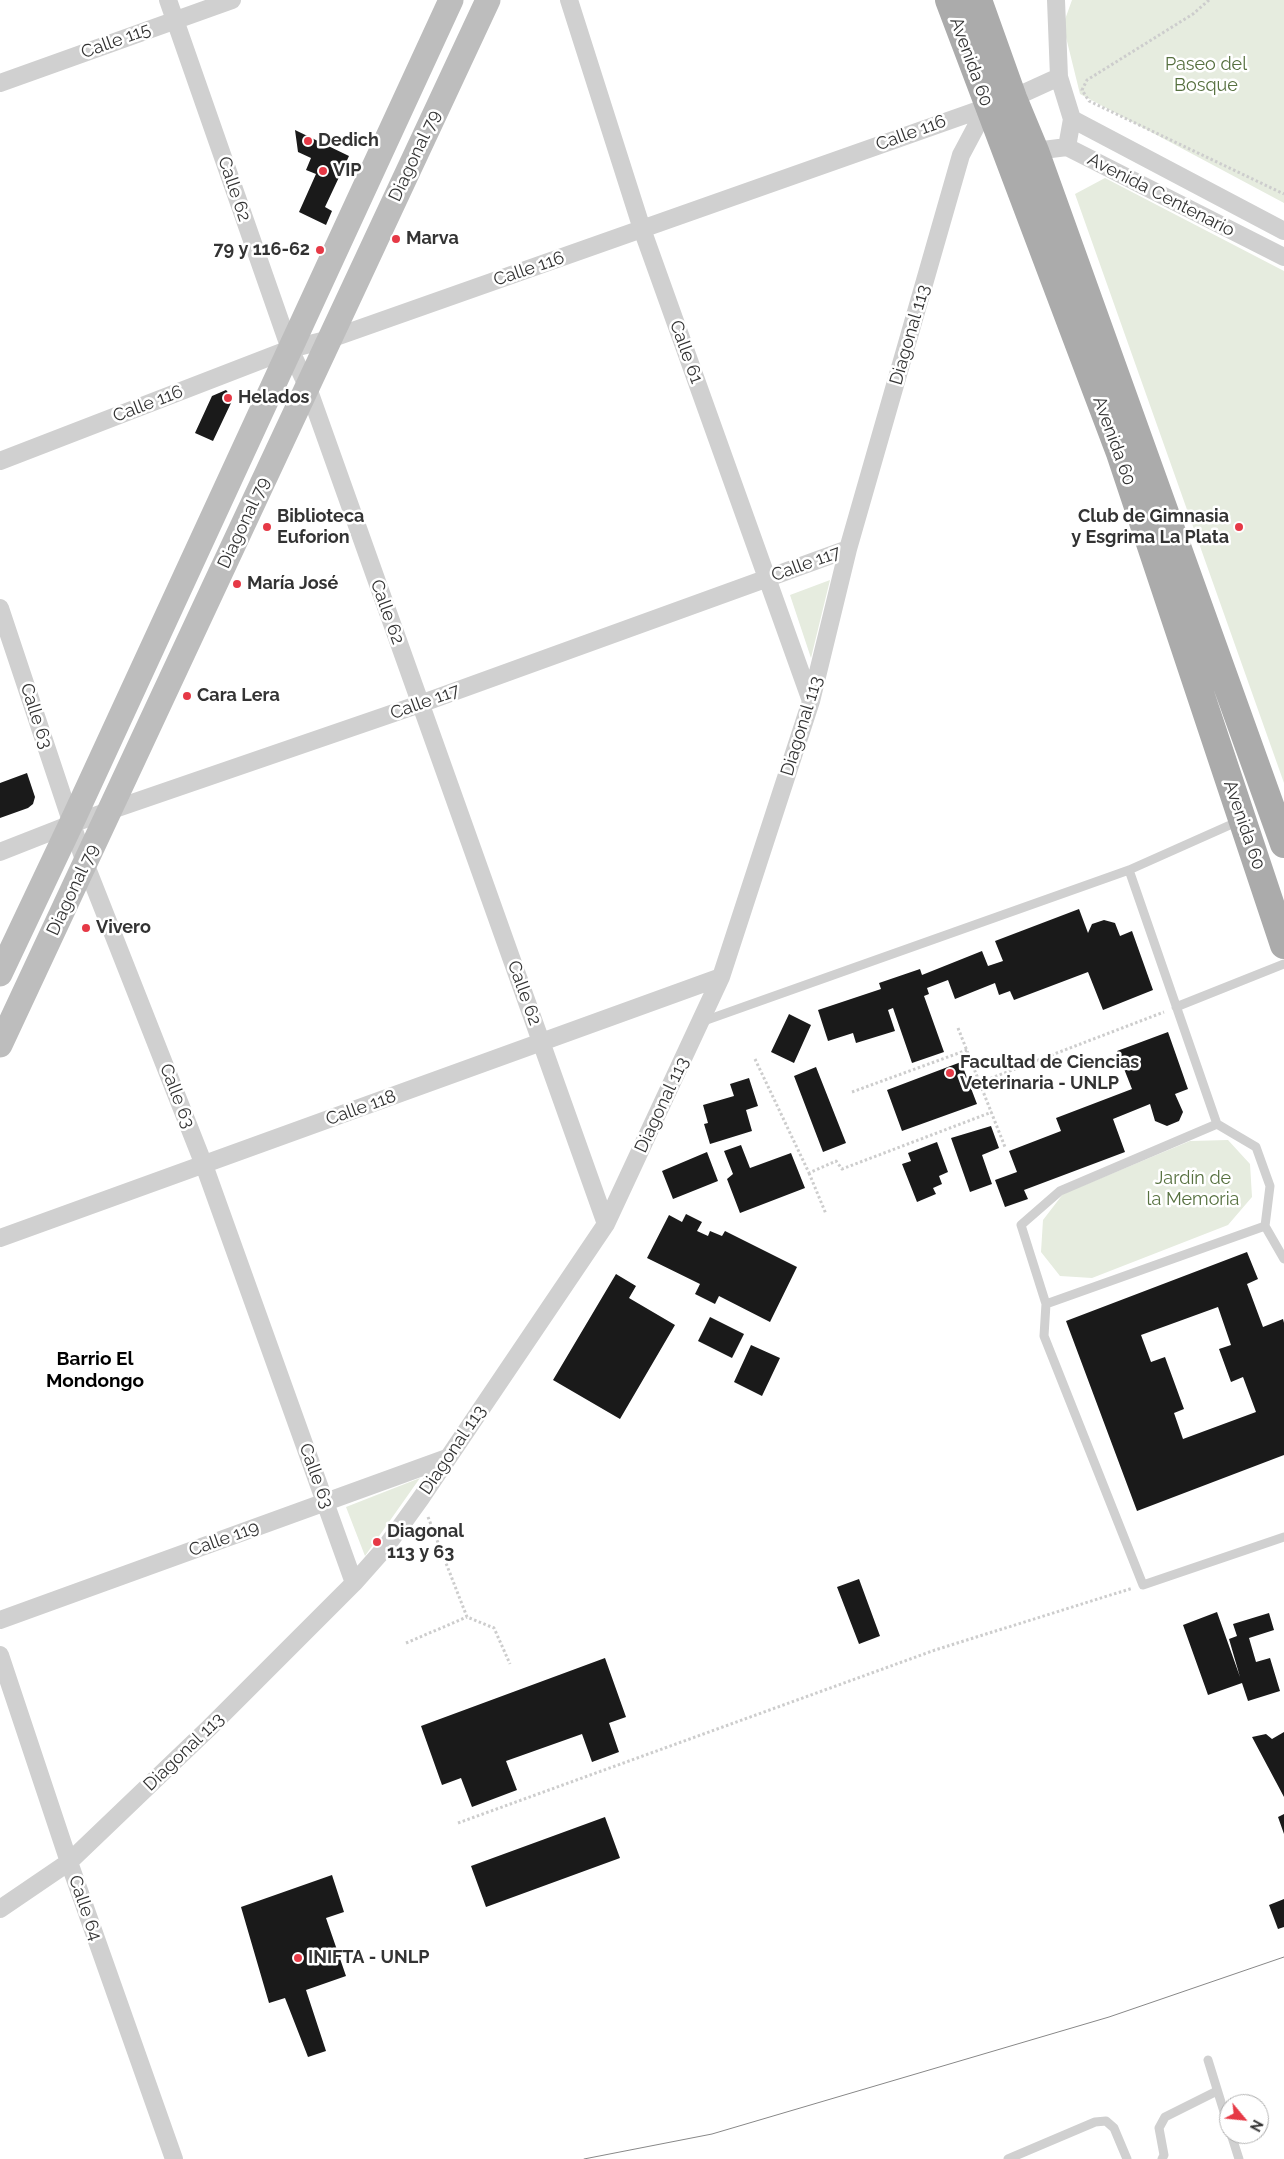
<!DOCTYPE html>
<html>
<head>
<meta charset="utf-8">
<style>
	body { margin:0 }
	#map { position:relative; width:1284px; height:2159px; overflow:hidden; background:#fff; font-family:Raleway,sans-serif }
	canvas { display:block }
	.north { position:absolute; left:1219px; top:2094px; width:50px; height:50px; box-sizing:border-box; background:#fff; border:1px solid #adadad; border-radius:50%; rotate:118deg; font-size:14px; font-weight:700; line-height:20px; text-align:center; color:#333 }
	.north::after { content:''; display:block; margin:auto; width:18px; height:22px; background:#e63946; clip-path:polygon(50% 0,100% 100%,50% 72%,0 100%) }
</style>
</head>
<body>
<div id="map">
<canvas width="1284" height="2159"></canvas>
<div class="north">N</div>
</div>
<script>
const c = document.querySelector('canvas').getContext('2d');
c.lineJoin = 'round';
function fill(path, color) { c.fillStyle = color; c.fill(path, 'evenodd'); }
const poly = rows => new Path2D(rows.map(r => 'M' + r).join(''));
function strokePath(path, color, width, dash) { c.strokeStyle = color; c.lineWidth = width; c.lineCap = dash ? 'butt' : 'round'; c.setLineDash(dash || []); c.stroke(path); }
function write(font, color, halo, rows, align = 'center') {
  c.font = font + ' Raleway,sans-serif'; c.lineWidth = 5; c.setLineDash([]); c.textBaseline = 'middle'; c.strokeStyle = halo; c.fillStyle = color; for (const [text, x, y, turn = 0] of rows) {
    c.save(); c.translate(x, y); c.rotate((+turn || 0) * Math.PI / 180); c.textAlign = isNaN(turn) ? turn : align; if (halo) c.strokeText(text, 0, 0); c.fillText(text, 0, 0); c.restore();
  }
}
const green = poly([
	[1072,0,1284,0,1284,203,1080,94,1063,25],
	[1105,178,1284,271,1284,783,1075,194],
	[830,580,811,658,790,595],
	[1228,1140,1250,1164,1252,1197,1228,1225,1092,1278,1060,1276,1041,1252,1043,1220,1063,1194,1190,1141],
	[420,1478,365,1556,346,1507]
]);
const building = poly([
	[295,130,349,156,325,207,332,211,326,225,299,212,316,174,306,170,311,158,298,152],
	[226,390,232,397,231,403,213,441,195,433,212,396],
	[27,773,35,797,33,804,28,808,0,818,0,783],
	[1079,909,1088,933,1092,924,1104,920,1115,923,1120,936,1132,931,1153,990,1103,1010,1088,972,1014,1000,1010,991,999,995,995,983,955,999,948,980,927,988,929,994,924,996,944,1052,912,1063,893,1008,888,1010,895,1031,856,1043,853,1033,828,1041,818,1010,881,989,879,983,920,969,922,975,982,951,988,966,1003,961,995,941],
	[789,1014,811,1025,794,1063,771,1052],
	[1168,1032,1188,1089,1175,1094,1183,1112,1179,1121,1167,1126,1155,1121,1150,1104,1113,1119,1125,1152,1024,1190,1028,1199,1005,1207,995,1180,1017,1172,1009,1151,1061,1131,1056,1118,1132,1089,1117,1051],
	[961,1062,977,1104,902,1131,887,1090],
	[816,1067,846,1143,823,1152,794,1076],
	[749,1078,758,1106,746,1110,752,1131,710,1144,704,1124,708,1123,703,1105,734,1096,730,1084],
	[991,1126,999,1148,982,1155,992,1184,970,1192,951,1138],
	[937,1142,948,1172,939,1176,942,1184,933,1188,936,1194,917,1202,902,1164,911,1161,908,1153],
	[741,1145,750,1168,791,1153,805,1188,740,1213,727,1179,733,1174,724,1151],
	[707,1152,718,1181,673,1199,662,1171],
	[686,1214,702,1222,697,1231,708,1236,710,1231,722,1236,725,1231,797,1267,770,1322,719,1296,715,1304,695,1294,700,1284,647,1258,669,1215,682,1222],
	[1247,1252,1258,1279,1247,1284,1263,1327,1283,1319,1284,1323,1284,1455,1137,1511,1066,1321],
	[1218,1307,1231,1345,1219,1349,1231,1382,1243,1377,1256,1412,1183,1439,1174,1413,1184,1409,1165,1357,1151,1362,1141,1335],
	[616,1274,636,1286,629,1298,675,1325,620,1419,553,1380],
	[710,1317,744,1334,732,1358,698,1341],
	[751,1345,780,1358,762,1396,734,1382],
	[859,1579,880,1636,859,1644,837,1587],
	[1217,1612,1240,1677,1229,1639,1237,1636,1233,1624,1269,1613,1274,1630,1249,1638,1256,1662,1270,1658,1280,1691,1248,1701,1242,1683,1208,1695,1183,1625],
	[605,1658,626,1717,609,1723,619,1752,592,1762,582,1734,506,1761,517,1790,472,1807,461,1778,442,1785,421,1726],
	[1284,1732,1284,1797,1252,1737,1266,1734,1272,1739],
	[1284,1814,1284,1834,1278,1817],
	[605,1817,620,1858,486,1907,471,1866],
	[332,1875,344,1912,326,1918,346,1976,306,1990,326,2051,308,2057,285,1998,269,2003,241,1907],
	[1284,1899,1284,1927,1278,1929,1269,1905]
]);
const path = poly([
	[1209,0,1193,14,1087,80,1082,90,1089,101,1284,194],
	[958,1028,1005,1147],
	[755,1059,809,1173,836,1161,842,1169,992,1112],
	[981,1082,1164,1012],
	[852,1092,967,1050],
	[809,1173,826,1214],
	[428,1517,467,1617,494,1628,510,1664],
	[406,1643,467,1617],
	[458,1823,935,1650,1133,1588]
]);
const lane = poly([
	[1129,870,1217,1124,1256,1147,1270,1186,1265,1226,1046,1304,1021,1225,1060,1191,1217,1124],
	[1176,1007,1284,964],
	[701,1022,1129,870,1239,821],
	[1265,1226,1284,1259],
	[1046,1304,1044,1336,1143,1585,1284,1537],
	[1208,2060,1229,2128],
	[1231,2134,1239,2159],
	[1008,2159,1095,2122,1106,2121,1114,2128,1127,2159],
	[1162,2159,1164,2155,1159,2128,1165,2117,1217,2091]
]);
const street = poly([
	[168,0,290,349,308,388,606,1224],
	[569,0,642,229,811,701],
	[1056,0,1059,77,1072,119,1067,147],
	[0,83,232,0],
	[1072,119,1284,231],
	[1035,151,1067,147,1284,257],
	[0,461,290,349,330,339,1013,98,1059,77],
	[0,608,85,863,204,1165,354,1583],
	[0,852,71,824,420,704,848,549],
	[0,1238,721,977],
	[0,1620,447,1458],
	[0,1655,69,1862,174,2159],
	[0,1909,69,1862,209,1728,354,1583,385,1548,421,1498,606,1224,721,977,811,701,848,549,961,155,987,106]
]);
const secondary = poly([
	[0,974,71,824,451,0],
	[0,1045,488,0]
]);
const primary = poly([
	[949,0,1120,453,1284,945],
	[978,0,1013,98,1035,151,1284,844]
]);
const tram = poly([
	[584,2159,712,2134,1109,2017,1284,1957]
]);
const markers = [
	[308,141,5,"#e63946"],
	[323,171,5,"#e63946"],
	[396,239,5,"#e63946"],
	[320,250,5,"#e63946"],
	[228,398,5,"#e63946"],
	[267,527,5,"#e63946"],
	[1239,527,5,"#e63946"],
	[237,584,5,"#e63946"],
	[187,696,5,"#e63946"],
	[86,928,5,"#e63946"],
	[950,1073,5,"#e63946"],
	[377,1542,5,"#e63946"],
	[298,1958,5,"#e63946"]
];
const streetNames = [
	["Calle 115",116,41,-20],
	["Avenida 60",971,62,70],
	["Calle 116",911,133,-20],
	["Diagonal 79",415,156,-65],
	["Calle 62",234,189,71],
	["Avenida Centenario",1161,195,27],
	["Calle 116",529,269,-19],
	["Diagonal 113",910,335,-74],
	["Calle 61",686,352,70],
	["Calle 116",148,404,-21],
	["Avenida 60",1114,441,70],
	["Diagonal 79",244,523,-65],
	["Calle 117",806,564,-20],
	["Calle 62",387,612,70],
	["Calle 117",425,702,-20],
	["Calle 63",36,716,72],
	["Diagonal 113",802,726,-73],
	["Avenida 60",1244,825,71],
	["Diagonal 79",73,890,-65],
	["Calle 62",524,993,70],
	["Calle 63",177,1096,69],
	["Diagonal 113",662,1105,-65],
	["Calle 118",361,1108,-20],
	["Diagonal 113",453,1450,-56],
	["Calle 63",316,1476,70],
	["Calle 119",224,1539,-20],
	["Diagonal 113",184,1752,-44],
	["Calle 64",85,1908,71]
];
const parkNames = [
	["Paseo del",1206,65],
	["Bosque",1206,86],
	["Jardín de",1193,1179],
	["la Memoria",1193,1200]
];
const poiNames = [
	["Dedich",318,141],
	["VIP",333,171],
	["Marva",406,239],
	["79 y 116-62",310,250,"right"],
	["Helados",238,398],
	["Biblioteca",277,517],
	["Euforion",277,538],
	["Club de Gimnasia",1229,517,"right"],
	["y Esgrima La Plata",1229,538,"right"],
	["María José",247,584],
	["Cara Lera",197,696],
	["Vivero",96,928],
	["Facultad de Ciencias",960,1063],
	["Veterinaria - UNLP",960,1084],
	["Diagonal",387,1532],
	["113 y 63",387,1553],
	["INIFTA - UNLP",308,1958]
];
const neighbourhoodNames = [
	["Barrio El",95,1359],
	["Mondongo",95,1381]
];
fill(green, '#e6ecdf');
fill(building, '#1a1a1a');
strokePath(path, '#cdcdcd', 3, [2.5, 2.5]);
strokePath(lane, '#d0d0d0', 9);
strokePath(street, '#d0d0d0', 18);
strokePath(secondary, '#bdbdbd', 25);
strokePath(primary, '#ababab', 28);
strokePath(tram, '#888', 1);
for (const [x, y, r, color] of markers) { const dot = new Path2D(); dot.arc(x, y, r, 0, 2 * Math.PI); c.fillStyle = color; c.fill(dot); strokePath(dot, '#fff', 2); }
write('18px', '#333', '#fff', streetNames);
write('18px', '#56703f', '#fff', parkNames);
write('bold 18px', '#333', '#fff', poiNames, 'left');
write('bold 19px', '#000', '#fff', neighbourhoodNames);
</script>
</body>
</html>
